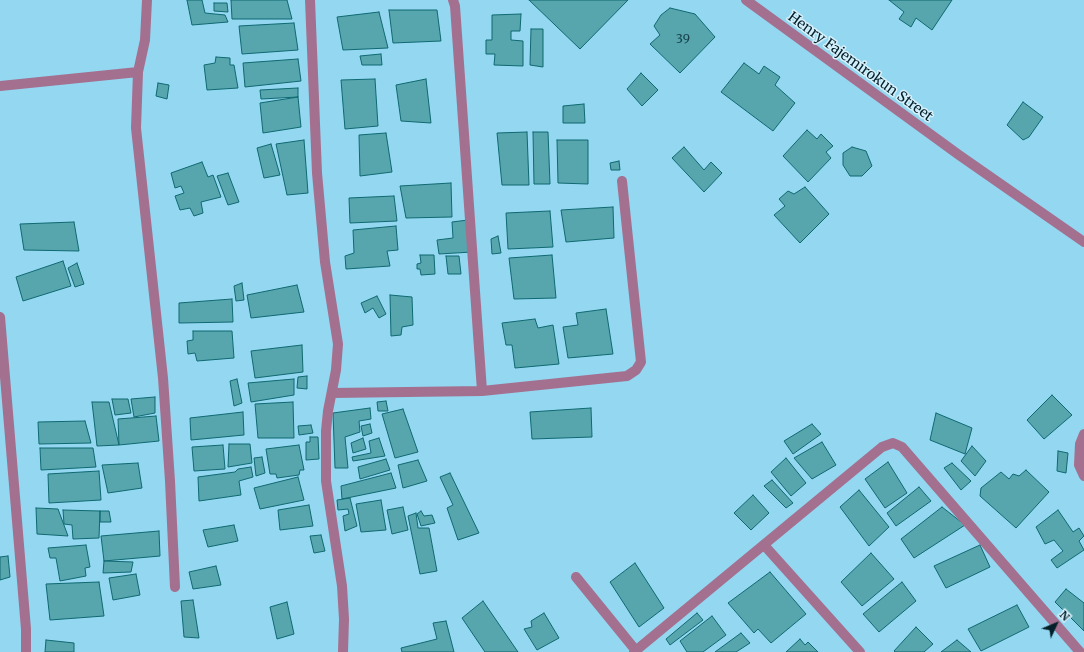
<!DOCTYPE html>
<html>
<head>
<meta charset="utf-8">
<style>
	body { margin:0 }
	#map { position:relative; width:1084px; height:652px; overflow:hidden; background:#93d7f1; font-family:Merriweather,serif }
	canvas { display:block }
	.north { position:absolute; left:1036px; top:604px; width:40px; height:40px; -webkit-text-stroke:3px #d7f1fc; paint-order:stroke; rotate:46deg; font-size:11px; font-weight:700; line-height:16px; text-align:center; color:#03202a }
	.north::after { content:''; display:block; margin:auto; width:14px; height:18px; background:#03202a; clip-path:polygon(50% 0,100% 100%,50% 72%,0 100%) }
</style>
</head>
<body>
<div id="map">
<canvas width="1084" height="652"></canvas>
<div class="north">N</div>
</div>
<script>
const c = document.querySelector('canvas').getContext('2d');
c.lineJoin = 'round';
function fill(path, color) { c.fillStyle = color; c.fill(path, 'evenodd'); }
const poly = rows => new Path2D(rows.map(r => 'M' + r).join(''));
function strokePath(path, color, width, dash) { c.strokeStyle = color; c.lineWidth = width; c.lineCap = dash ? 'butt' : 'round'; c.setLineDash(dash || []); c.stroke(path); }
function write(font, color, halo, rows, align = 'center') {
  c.font = font + ' Merriweather,serif'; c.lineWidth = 3; c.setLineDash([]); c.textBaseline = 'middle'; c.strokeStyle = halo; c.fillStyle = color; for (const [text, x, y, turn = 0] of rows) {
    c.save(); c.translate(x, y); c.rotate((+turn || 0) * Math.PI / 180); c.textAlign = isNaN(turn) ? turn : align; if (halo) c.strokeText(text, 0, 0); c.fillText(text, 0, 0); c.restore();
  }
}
const building = poly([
	[187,0,202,0,205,13,225,15,228,22,192,25,187,0],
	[231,0,287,0,292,19,232,19,231,0],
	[529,0,628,0,580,49,529,0],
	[889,0,952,0,932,30,916,18,911,27,899,19,904,12,889,0],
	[214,3,227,3,228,12,214,11,214,3],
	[670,8,695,14,715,37,680,73,650,44,660,35,654,26,661,15,670,8],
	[389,10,437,10,441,41,393,43,389,10],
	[379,12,388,48,343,50,337,17,379,12],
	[521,14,520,31,511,31,511,40,523,41,523,66,494,65,495,54,486,54,486,40,492,40,492,15,521,14],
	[294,23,298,50,242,54,239,26,294,23],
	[531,29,543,29,543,67,530,65,531,29],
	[381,54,382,65,362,65,360,56,381,54],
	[216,57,230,58,230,65,234,65,238,88,207,90,204,65,215,63,216,57],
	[298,59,301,81,245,87,243,63,298,59],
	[744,63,759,74,764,66,780,77,775,85,795,103,773,131,721,92,744,63],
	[641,73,658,90,642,106,627,89,641,73],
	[375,79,378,126,345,129,341,80,375,79],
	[426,79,431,123,401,121,396,85,426,79],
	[158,83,169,85,167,99,156,96,158,83],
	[298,88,298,97,261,99,260,90,298,88],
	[298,97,301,127,263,133,260,103,298,97],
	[1023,102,1043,117,1029,137,1023,140,1007,125,1023,102],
	[584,104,585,123,563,123,563,106,584,104],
	[807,130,817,139,821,134,833,146,826,152,831,158,808,182,783,156,807,130],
	[527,132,529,185,502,185,497,133,527,132],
	[533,132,548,132,550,184,534,184,533,132],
	[386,133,392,172,360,176,359,135,386,133],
	[304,140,308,193,287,195,276,144,304,140],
	[557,140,588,140,588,184,558,183,557,140],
	[271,144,280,175,264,178,257,148,271,144],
	[684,147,704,170,711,162,722,173,704,192,672,158,684,147],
	[852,147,866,151,872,166,862,176,850,176,843,165,843,153,852,147],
	[619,161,620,170,611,170,610,163,619,161],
	[202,162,208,177,213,175,221,197,201,202,203,213,194,216,190,208,180,210,175,196,184,193,181,186,175,188,171,173,202,162],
	[228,173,239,202,228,205,217,176,228,173],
	[451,183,452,217,406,218,400,186,451,183],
	[805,187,829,214,800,243,774,215,785,206,779,199,788,191,794,194,805,187],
	[394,196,397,221,350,223,349,198,394,196],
	[613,207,614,238,566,242,561,210,613,207],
	[550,211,553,247,508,249,506,213,550,211],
	[468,220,472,252,439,254,437,240,453,238,452,222,468,220],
	[74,222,79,251,24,250,20,224,74,222],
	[396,226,398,250,387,251,390,266,346,269,345,256,354,253,353,230,396,226],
	[498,236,501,253,492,254,491,239,498,236],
	[420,255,434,255,435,274,421,275,420,269,417,269,417,264,421,263,420,255],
	[552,255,556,298,514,299,509,258,552,255],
	[446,256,459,256,461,274,448,274,446,256],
	[63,261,71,286,23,301,16,277,63,261],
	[77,263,84,284,75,287,68,268,77,263],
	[242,283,244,300,236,301,234,286,242,283],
	[297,285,304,312,251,318,247,295,297,285],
	[390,295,412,297,413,325,402,327,401,335,391,336,390,295],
	[377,296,386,314,379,318,373,308,365,313,361,303,377,296],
	[232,299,233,322,179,323,179,303,232,299],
	[606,309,613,354,568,358,563,327,578,325,576,313,606,309],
	[535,319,538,328,553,325,559,364,515,368,512,345,506,345,502,323,535,319],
	[193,331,232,331,234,358,197,361,195,353,188,354,187,341,193,340,193,331],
	[302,345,303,372,255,378,251,351,302,345],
	[307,376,307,389,297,388,298,377,307,376],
	[237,379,242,403,234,406,230,381,237,379],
	[294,379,294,395,251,402,248,383,294,379],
	[1052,395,1072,415,1044,439,1027,420,1052,395],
	[155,397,155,413,134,417,131,399,155,397],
	[112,399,128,399,131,413,115,415,112,399],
	[386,401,388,411,378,411,377,402,386,401],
	[92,402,109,402,119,445,97,446,92,402],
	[293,402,294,438,258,438,255,404,293,402],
	[370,408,371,419,359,421,360,432,345,437,348,468,335,468,333,413,370,408],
	[591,408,592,437,532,439,530,412,591,408],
	[403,409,418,452,395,458,382,414,403,409],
	[243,412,244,435,191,440,190,418,243,412],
	[936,413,972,428,965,454,930,440,936,413],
	[156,416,159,441,119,445,118,419,156,416],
	[85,421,91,443,39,444,38,422,85,421],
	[370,424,372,433,363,436,361,426,370,424],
	[812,424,821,434,793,454,784,441,812,424],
	[311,425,313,433,299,435,298,426,311,425],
	[310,437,318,437,319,459,306,460,306,442,310,442,310,437],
	[363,438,366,449,353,453,351,443,363,438],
	[379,438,385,456,353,461,352,457,371,453,369,441,379,438],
	[822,442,836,465,812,479,794,458,822,442],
	[229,444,250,444,252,463,228,467,229,444],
	[223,445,225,469,194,471,192,447,223,445],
	[299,445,304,470,300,470,299,475,277,478,276,474,270,474,266,449,299,445],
	[972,446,986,461,975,476,961,461,972,446],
	[40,448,93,448,96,467,41,470,40,448],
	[1058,451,1068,453,1066,473,1057,471,1058,451],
	[262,457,265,473,256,476,254,458,262,457],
	[786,458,806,483,791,496,771,472,786,458],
	[386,459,390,470,360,479,358,467,386,459],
	[418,460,427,481,403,488,398,465,418,460],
	[888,462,907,493,885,508,865,479,888,462],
	[138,463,142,488,108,493,102,465,138,463],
	[952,463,971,481,961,490,944,468,952,463],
	[251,467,253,477,239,481,241,495,199,501,198,477,235,472,238,469,251,467],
	[1026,470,1049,492,1016,528,980,496,981,488,1001,472,1009,479,1013,474,1019,476,1026,470],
	[99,471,101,500,49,503,48,474,99,471],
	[391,473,396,488,342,499,341,486,391,473],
	[450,473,479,533,458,540,447,508,453,505,440,477,450,473],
	[298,477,304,500,260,509,254,488,298,477],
	[772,480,793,503,786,508,764,486,772,480],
	[919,487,931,501,896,526,887,513,919,487],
	[859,490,889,527,869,546,840,507,859,490],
	[753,495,769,513,751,530,734,513,753,495],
	[350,498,357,526,345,531,343,516,349,514,348,509,338,510,337,500,350,498],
	[381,500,386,530,361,532,356,504,381,500],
	[309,505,313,526,280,530,278,510,309,505],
	[403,507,408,530,392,534,387,510,403,507],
	[942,507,965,525,914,558,901,539,942,507],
	[36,508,58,509,68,536,37,534,36,508],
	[63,510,100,511,99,538,73,539,72,525,64,524,63,510],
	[1058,510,1073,532,1079,528,1084,536,1079,541,1084,550,1057,568,1051,560,1063,551,1054,540,1045,544,1036,527,1058,510],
	[100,511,109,511,111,522,100,522,100,511],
	[421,511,424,516,432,515,435,523,421,526,417,514,421,511],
	[416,513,418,528,429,528,437,571,420,574,408,516,416,513],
	[234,525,238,541,208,547,203,530,234,525],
	[159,531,160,556,104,561,101,536,159,531],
	[321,535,325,551,314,553,310,536,321,535],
	[86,545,90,567,85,568,86,576,60,581,56,558,50,558,48,548,86,545],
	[980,545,990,567,946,588,934,566,980,545],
	[871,553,894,579,862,606,841,582,871,553],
	[8,556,10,577,0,580,0,557,8,556],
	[104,561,133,562,131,572,103,573,104,561],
	[635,563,664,608,639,627,610,582,635,563],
	[216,566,221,585,193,589,189,572,216,566],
	[770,572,806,614,771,643,758,629,754,633,728,603,770,572],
	[136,574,140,595,113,600,109,578,136,574],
	[99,582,104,616,50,620,46,584,99,582],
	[902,582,916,601,879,632,863,614,902,582],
	[1066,589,1084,603,1084,631,1055,602,1066,589],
	[193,600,199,638,184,637,181,601,193,600],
	[483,601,518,652,485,652,462,618,483,601],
	[287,602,294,634,277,639,270,607,287,602],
	[1017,605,1029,627,981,651,968,629,1017,605],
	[544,613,559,638,537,650,524,629,532,627,531,621,544,613],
	[697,613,703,620,670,645,666,639,697,613],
	[712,616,726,635,703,652,687,652,680,641,712,616],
	[446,621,454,652,402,652,401,648,437,639,433,623,446,621],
	[916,627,933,644,924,652,895,652,894,651,916,627],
	[741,633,750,643,736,652,715,652,741,633],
	[800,639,805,645,808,642,818,652,786,652,800,639],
	[46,640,74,643,74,652,45,652,46,640],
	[957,640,971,652,941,652,957,640]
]);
const street = poly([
	[147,0,145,40,138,72,136,128,163,378,170,481,175,587],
	[310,0,317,173,325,262,338,344,336,370,328,411,326,431,326,481,342,586,344,619,343,652],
	[746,0,959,155,1084,242],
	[0,86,138,72],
	[0,317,26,629,26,652],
	[482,391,627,376,636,370,641,362,622,181],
	[332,393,482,391,455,6,453,0],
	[1084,434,1080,444,1079,465,1084,476],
	[764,545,860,652],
	[576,577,637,652],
	[634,652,882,447,893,443,902,447,1080,652]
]);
const numberNames = [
	["39",683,40]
];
const streetNames = [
	["Henry Fajemirokun Street",860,67,36]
];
fill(building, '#57a5ad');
strokePath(building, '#0f6971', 1);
strokePath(street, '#a4708f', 10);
write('12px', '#18414b', null, numberNames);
write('14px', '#03202a', '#d7f1fc', streetNames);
</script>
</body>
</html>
